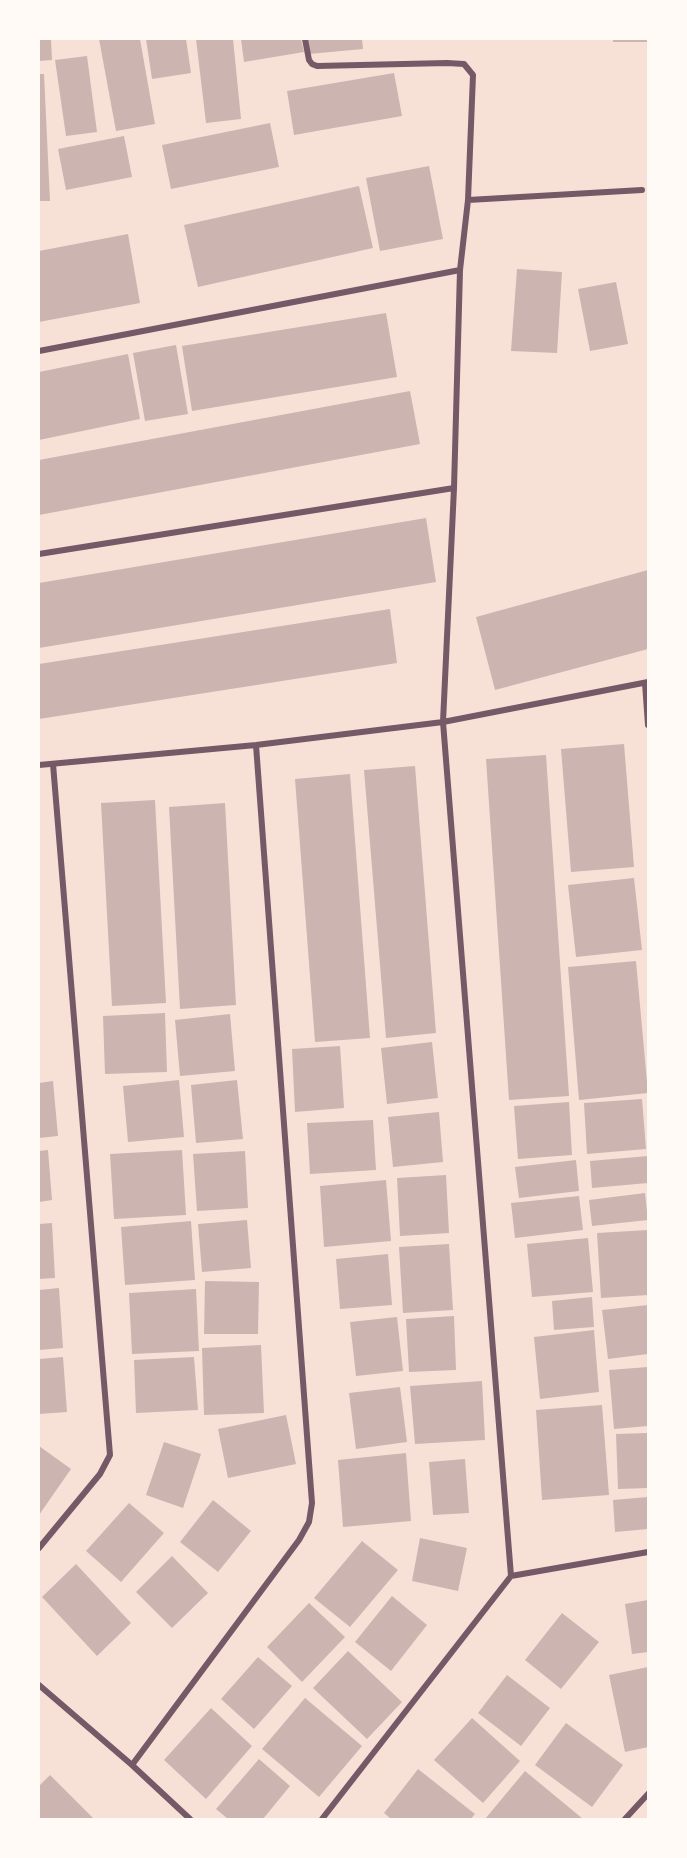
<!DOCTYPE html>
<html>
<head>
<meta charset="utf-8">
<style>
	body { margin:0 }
	#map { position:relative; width:687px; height:1858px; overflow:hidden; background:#f7e1d7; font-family:"Exo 2",sans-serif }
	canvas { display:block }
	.frame { position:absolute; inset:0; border:40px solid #fffaf5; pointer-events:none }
</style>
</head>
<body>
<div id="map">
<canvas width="687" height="1858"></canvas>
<div class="frame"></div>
</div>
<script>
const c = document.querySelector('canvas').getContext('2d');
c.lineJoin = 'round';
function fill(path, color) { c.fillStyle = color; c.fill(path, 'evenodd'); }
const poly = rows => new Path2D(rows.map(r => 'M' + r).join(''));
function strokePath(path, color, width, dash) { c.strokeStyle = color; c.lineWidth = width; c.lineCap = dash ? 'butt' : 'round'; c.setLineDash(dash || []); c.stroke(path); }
const building = poly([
	[39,39,51,39,52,60,39,61],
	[99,39,140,39,155,124,116,131],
	[146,39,186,39,191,73,152,79],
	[196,39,233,39,241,119,206,123],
	[241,39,301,39,304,52,244,62],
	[308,39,362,39,363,49,309,54],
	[613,39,648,39,648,42,613,42],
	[87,56,97,132,66,136,55,60],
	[394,73,402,116,294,135,287,91],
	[39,74,44,74,50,201,39,201],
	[270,123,279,167,171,189,162,145],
	[124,136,132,177,66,190,58,149],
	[429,166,443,239,380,251,366,178],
	[359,186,373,248,198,287,184,225],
	[128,234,140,303,39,322,39,251],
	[517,269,562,272,557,353,511,351],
	[616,282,628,344,590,351,578,289],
	[386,313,397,377,192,411,182,346],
	[176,345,188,414,145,421,133,353],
	[128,354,140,419,39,440,39,372],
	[410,391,420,444,39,515,39,460],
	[426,518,436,582,39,648,39,583],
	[648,570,648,649,495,690,476,617],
	[390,609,397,663,39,719,39,664],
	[624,744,634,867,571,872,561,749],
	[546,755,569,1096,509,1100,486,759],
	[415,766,436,1033,386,1038,364,770],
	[350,774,370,1038,315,1042,295,779],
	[155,800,166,1003,112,1006,101,803],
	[225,803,236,1005,180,1009,169,807],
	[634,878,642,950,576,957,568,885],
	[636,961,648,1093,579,1100,568,967],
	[165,1013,167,1072,105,1074,103,1016],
	[230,1014,235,1071,180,1076,175,1020],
	[432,1042,438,1098,387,1104,381,1048],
	[340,1046,344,1108,295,1112,292,1049],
	[179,1080,184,1137,128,1142,123,1086],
	[237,1080,243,1139,196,1143,191,1085],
	[53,1081,58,1136,39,1138,39,1083],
	[642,1099,646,1149,587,1154,584,1103],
	[569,1102,572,1155,518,1159,514,1106],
	[439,1112,443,1162,393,1167,388,1117],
	[373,1120,376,1170,310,1174,307,1123],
	[48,1150,52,1200,39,1202,39,1151],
	[182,1150,186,1215,114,1219,110,1154],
	[245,1151,248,1208,197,1211,193,1154],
	[648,1156,648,1183,592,1188,590,1161],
	[576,1160,579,1191,519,1198,515,1167],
	[446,1175,449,1233,400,1236,397,1178],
	[386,1180,391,1241,324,1247,320,1186],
	[645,1193,648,1220,592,1226,589,1200],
	[579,1196,583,1230,515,1238,511,1203],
	[247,1220,251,1268,202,1272,198,1224],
	[191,1221,195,1280,125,1285,121,1227],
	[52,1223,55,1278,39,1279,39,1224],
	[648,1230,648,1295,601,1298,597,1233],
	[588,1238,593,1292,532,1297,527,1244],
	[449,1244,453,1310,403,1313,399,1247],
	[388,1254,392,1305,340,1309,336,1259],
	[205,1281,259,1282,258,1334,204,1334],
	[59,1288,63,1348,39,1350,39,1290],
	[196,1289,199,1351,132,1354,129,1293],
	[592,1297,594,1327,554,1330,552,1301],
	[648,1305,648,1354,608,1359,602,1310],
	[454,1316,456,1370,409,1372,406,1319],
	[397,1317,403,1371,356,1376,350,1322],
	[594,1330,599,1392,540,1399,534,1337],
	[261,1345,264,1413,204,1415,202,1348],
	[63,1357,67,1412,39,1414,39,1359],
	[194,1357,198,1410,136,1413,134,1360],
	[648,1367,648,1426,614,1429,609,1370],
	[482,1381,485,1440,415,1444,410,1386],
	[400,1387,407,1442,356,1449,349,1393],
	[602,1405,609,1495,542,1500,536,1410],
	[286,1415,296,1464,228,1478,218,1429],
	[648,1433,648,1488,618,1489,616,1434],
	[164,1442,201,1454,183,1508,146,1495],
	[39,1446,71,1469,39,1515],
	[406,1453,411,1521,343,1527,338,1460],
	[465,1459,469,1513,433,1515,429,1462],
	[648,1497,648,1529,615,1532,613,1500],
	[213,1500,251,1531,218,1572,180,1542],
	[129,1503,164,1533,121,1582,86,1551],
	[420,1538,467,1548,458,1591,412,1581],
	[362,1541,398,1570,350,1627,314,1598],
	[172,1556,208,1593,172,1628,136,1592],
	[76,1564,131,1623,97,1656,42,1597],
	[392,1596,427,1625,391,1671,355,1642],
	[648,1600,648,1652,632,1654,625,1604],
	[309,1603,345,1637,302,1682,267,1647],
	[562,1613,599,1642,561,1689,525,1660],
	[348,1651,402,1702,367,1739,313,1688],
	[258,1657,292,1686,254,1729,221,1699],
	[648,1667,648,1747,625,1752,609,1675],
	[507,1675,550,1708,521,1746,478,1713],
	[305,1698,362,1746,319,1797,262,1749],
	[211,1708,252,1746,206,1799,164,1760],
	[472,1718,520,1761,483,1803,434,1760],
	[566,1723,623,1765,592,1807,535,1765],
	[259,1759,290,1786,263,1819,228,1819,216,1809],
	[418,1769,475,1814,471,1819,391,1819,384,1813],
	[525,1771,583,1819,485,1819],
	[50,1775,94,1819,39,1819,39,1786]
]);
const minor = poly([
	[305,39,309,60,312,64,317,66,447,63,464,64,473,75,468,200,460,270,454,488,443,722,511,1576],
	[468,200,642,190],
	[39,351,460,270],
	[39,554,454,488],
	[645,683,648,725],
	[39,765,256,745,443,722,648,682],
	[39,1548,100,1474,110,1455,53,764],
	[39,1685,132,1765,190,1819],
	[132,1765,299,1540,309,1522,312,1503,256,745],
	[322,1819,511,1576,648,1552],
	[625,1819,648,1794]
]);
fill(building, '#ccb4b1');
strokePath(minor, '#755966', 6);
</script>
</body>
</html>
